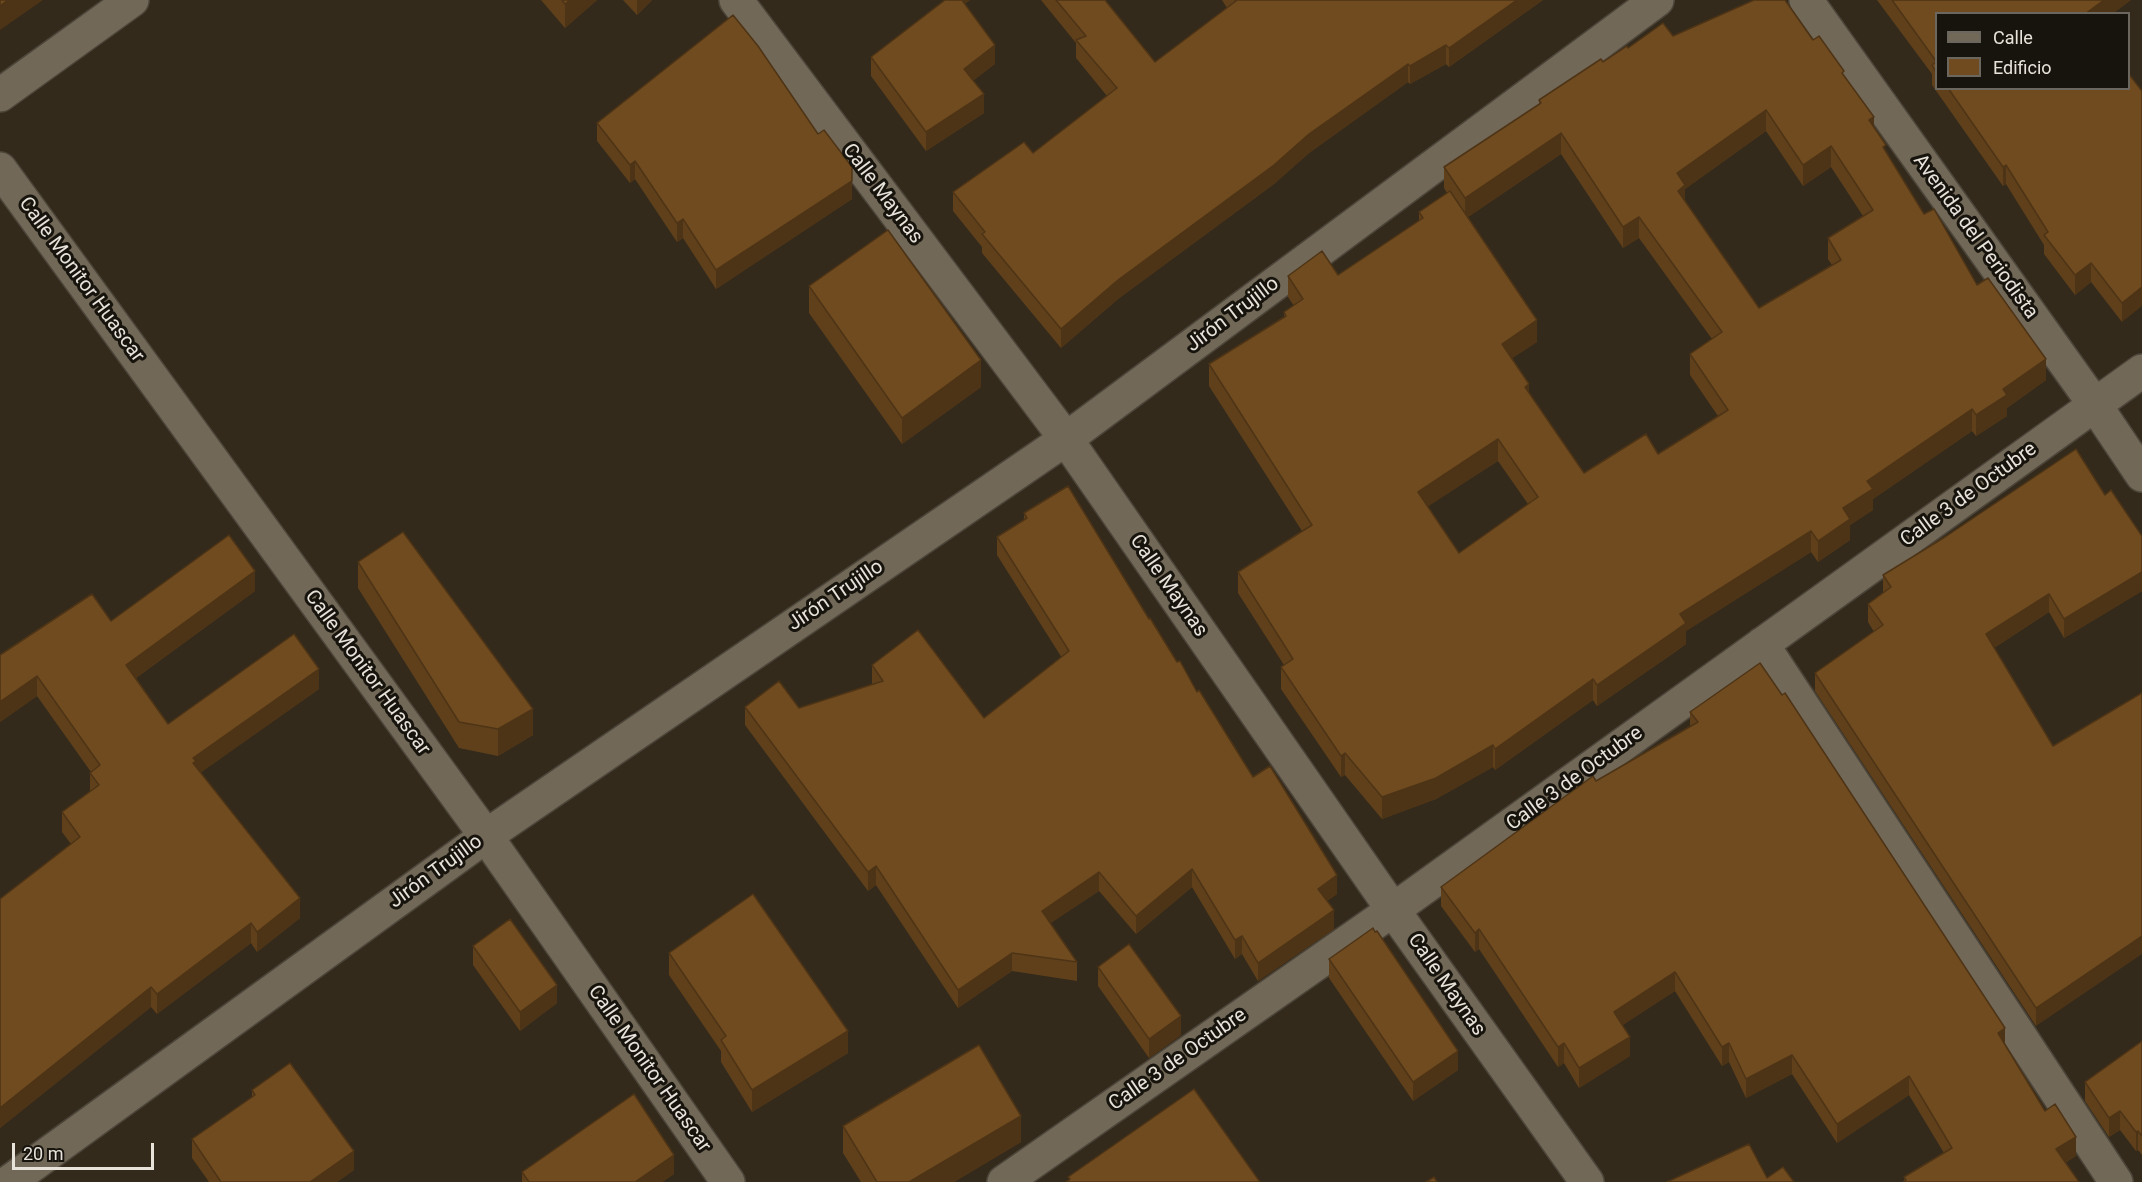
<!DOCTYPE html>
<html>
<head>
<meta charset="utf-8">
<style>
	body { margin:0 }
	#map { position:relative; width:2142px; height:1182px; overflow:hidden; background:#332a1c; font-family:Roboto,sans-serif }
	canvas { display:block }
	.legend { position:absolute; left:1935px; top:12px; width:195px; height:78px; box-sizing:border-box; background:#17140d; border:2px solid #6b675f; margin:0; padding:8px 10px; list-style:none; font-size:18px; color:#e8e3da }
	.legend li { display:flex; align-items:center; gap:12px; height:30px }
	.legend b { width:30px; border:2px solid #6b675f }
	.scale { position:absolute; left:12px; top:1143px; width:142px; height:27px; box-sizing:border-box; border:3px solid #e8e3da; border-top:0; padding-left:8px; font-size:18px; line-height:21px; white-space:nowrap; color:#e8e3da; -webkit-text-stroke:4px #17140d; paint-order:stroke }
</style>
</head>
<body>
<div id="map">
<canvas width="2142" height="1182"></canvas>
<ul class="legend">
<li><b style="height:8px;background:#726858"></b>Calle</li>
<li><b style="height:16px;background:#6f4b1f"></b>Edificio</li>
</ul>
<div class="scale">20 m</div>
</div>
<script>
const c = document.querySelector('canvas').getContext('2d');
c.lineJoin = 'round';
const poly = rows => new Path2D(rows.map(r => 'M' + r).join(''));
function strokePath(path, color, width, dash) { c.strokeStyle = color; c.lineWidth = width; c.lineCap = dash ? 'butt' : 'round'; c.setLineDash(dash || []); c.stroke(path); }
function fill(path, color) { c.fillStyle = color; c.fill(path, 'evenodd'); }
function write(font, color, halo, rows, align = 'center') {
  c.font = font + ' Roboto,sans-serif'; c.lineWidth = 6; c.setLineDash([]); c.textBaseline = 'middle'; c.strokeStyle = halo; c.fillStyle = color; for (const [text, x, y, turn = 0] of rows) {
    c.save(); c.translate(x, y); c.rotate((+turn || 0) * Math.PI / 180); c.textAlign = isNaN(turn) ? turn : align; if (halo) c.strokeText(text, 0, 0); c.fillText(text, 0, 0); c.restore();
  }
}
const minor = poly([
	[736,0,1066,439,1393,910,1587,1182],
	[1806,0,2095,405,2142,475],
	[0,95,132,0],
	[0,169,486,836,728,1182],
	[1762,644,2116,1182],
	[9,1182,486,836,1066,439,1657,0],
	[1004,1182,1393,910,2142,371]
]);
const wall = poly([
	[541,0,597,0,565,28],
	[623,0,652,0,637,15],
	[945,0,970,0,964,4,995,64,973,80,984,113,926,151,871,76,871,57],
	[1041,0,1105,0,1155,62,1227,8,1222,0,1543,0,1449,67,1446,64,1410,84,1408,82,1309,153,1274,184,1118,299,1061,348,982,253,982,247,953,211,953,192,1033,153,1107,96,1076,58,1076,43],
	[1877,0,2131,0,2112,14,1936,14,1936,88,2128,88,2122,322,2091,282,2075,295,2044,254,2044,245,2006,184,2003,186,1932,85,1932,74],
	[1673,36,1813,40,1844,75,1874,128,1886,152,1924,214,2046,380,2007,408,2007,416,1976,436,1972,431,1873,499,1873,510,1850,525,1850,540,1818,562,1811,552,1686,631,1686,644,1675,652,1597,706,1593,700,1495,770,1493,767,1436,799,1382,819,1345,775,1341,777,1281,689,1281,667,1284,665,1238,593,1238,572,1302,531,1209,386,1209,364,1284,317,1284,312,1294,306,1288,297,1288,276,1338,275,1419,221,1419,212,1447,193,1444,188,1444,167,1539,105,1539,100,1628,48],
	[1766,131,1803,186,1831,167,1863,216,1828,238,1828,259,1832,265,1759,308,1685,202,1685,189],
	[1561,154,1623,248,1639,238,1712,339,1690,354,1690,375,1718,416,1658,454,1584,473,1529,393,1512,358,1537,342,1468,217],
	[1498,461,1528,504,1459,553,1427,506],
	[597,123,852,199,716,289,683,238,677,242,635,179,630,183,597,141],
	[809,286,981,387,902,444,809,313],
	[2105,495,2142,536,2142,591,2064,638,2049,612,1994,648,2053,746,2036,1026,1815,691,1815,673,1874,632,1868,622,1868,604,1883,593,1883,575],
	[1024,513,1149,619,1253,777,1337,894,1327,901,1334,929,1258,981,1242,954,1235,959,1192,887,1136,934,1099,891,1050,923,1077,962,1077,981,1012,971,958,1008,876,885,868,891,745,725,745,707,799,708,872,684,872,665,984,718,1062,658,997,555,997,537,1024,520],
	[358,562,533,735,498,756,459,748,358,588],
	[255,591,136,678,168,724,319,689,201,772,300,918,257,952,251,943,157,1014,151,1007,0,1128,0,899,71,844,62,832,62,812,90,792,90,773,91,772,37,696,0,722,0,655,111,621],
	[1690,712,2005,1045,2045,1111,2076,1156,2065,1163,1904,1181,1904,1177,1944,1153,1909,1095,1837,1143,1792,1074,1746,1098,1729,1062,1722,1066,1675,991,1622,1025,1630,1056,1579,1088,1564,1063,1558,1067,1479,949,1475,952,1441,906,1441,887,1596,781,1690,726],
	[473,946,557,1003,520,1031,473,965],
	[669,953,848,1053,752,1112,721,1062,721,1051,669,975],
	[1329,959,1458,1070,1413,1101,1329,978],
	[1098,967,1181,1035,1149,1058,1098,986],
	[2142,1041,2142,1155,2138,1150,2136,1151,2120,1130,2109,1137,2085,1101,2085,1082],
	[252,1090,354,1170,337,1182,209,1182,192,1158,192,1139,252,1098],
	[843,1126,1021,1142,954,1182,861,1182,843,1153],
	[522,1172,674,1174,662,1182,522,1182]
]);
const shadedWall = poly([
	[8,0,43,0,0,30,0,6],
	[570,0,597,0,565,28,565,4],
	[637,0,652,0,637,15],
	[955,0,970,0,955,10],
	[1517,0,1543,0,1449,67,1449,48],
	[2104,0,2131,0,2112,14,2085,14],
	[995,45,995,64,964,88,964,69],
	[1446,45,1446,64,1410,84,1410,66],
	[1408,64,1408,82,1309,153,1274,184,1118,299,1061,348,1061,329,1118,280,1309,134],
	[984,94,984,113,926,151,926,132],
	[1766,110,1766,131,1685,189,1685,206,1678,212,1677,173],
	[1874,117,1874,138,1869,120],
	[1561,133,1561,154,1465,219,1465,198],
	[1831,146,1831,167,1803,186,1803,165],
	[635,161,635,179,630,183,630,165],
	[2006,165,2006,184,2003,186,2003,167],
	[852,181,852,199,716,289,716,270],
	[1639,217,1639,238,1623,248,1623,227],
	[683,219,683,238,677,242,677,223],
	[2091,263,2091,282,2075,295,2075,275],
	[2142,287,2142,306,2122,322,2122,303],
	[1537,320,1537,342,1502,365,1502,344],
	[2046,359,2046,380,2007,408,2007,416,1976,436,1976,415,2003,389],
	[981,360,981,387,902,444,902,418],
	[1529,384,1529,405,1525,387],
	[1972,409,1972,431,1873,499,1873,510,1850,525,1850,540,1818,562,1818,541,1843,508,1867,481],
	[1498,439,1498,461,1418,513,1418,492],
	[1811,531,1811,552,1686,631,1686,644,1597,706,1597,685,1680,614],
	[255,571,255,591,126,685,126,665],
	[2142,572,2142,591,2064,638,2064,619],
	[2049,594,2049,612,1986,653,1986,634],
	[319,669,319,689,196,776,193,758],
	[37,676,37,696,0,722,0,702],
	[1593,679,1593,700,1495,770,1495,749],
	[533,709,533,735,498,756,498,729],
	[1493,745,1493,767,1436,799,1382,819,1382,797],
	[1345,753,1345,775,1341,777,1341,756],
	[876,866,876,885,868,891,868,872],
	[1192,869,1192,887,1136,934,1136,916],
	[1099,872,1099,891,1042,929,1042,911],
	[1337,875,1337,894,1318,907,1318,889],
	[300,898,300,918,257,952,257,932],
	[1334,910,1334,929,1258,981,1258,963],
	[251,923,251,943,157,1014,157,994],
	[1479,929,1479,949,1475,952,1475,933],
	[1242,936,1242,954,1235,959,1235,940],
	[2142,936,2142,954,2036,1026,2036,1008],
	[1012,953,1012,971,958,1008,958,990],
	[1675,972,1675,991,1614,1031,1614,1012],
	[557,985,557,1003,520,1031,520,1012],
	[151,987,151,1007,0,1128,0,1108],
	[1181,1016,1181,1035,1149,1058,1149,1039],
	[2005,1028,2005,1047,1998,1033],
	[848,1031,848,1053,752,1112,752,1090],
	[1630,1037,1630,1056,1579,1088,1579,1068],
	[1564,1043,1564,1063,1558,1067,1558,1047],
	[1729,1043,1729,1062,1722,1066,1722,1047],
	[1458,1051,1458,1070,1413,1101,1413,1082],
	[1792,1055,1792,1074,1746,1098,1746,1079],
	[1909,1076,1909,1095,1837,1143,1837,1124],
	[2120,1111,2120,1130,2109,1137,2109,1118],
	[1021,1116,1021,1142,954,1182,909,1182],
	[2138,1131,2138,1150,2136,1151,2136,1132],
	[2076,1137,2076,1156,2056,1168,2056,1149],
	[354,1151,354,1170,337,1182,310,1182],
	[674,1155,674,1174,662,1182,635,1182]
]);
const building = poly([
	[0,0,8,0,0,6,0,0],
	[562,0,570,0,565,4,562,0],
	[945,0,962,0,995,45,964,69,984,94,926,132,871,57,945,0],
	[1056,0,1105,0,1155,62,1236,1,1235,0,1517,0,1449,48,1446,45,1410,66,1408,64,1309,134,1274,165,1118,280,1061,329,982,234,985,232,953,192,1024,142,1033,153,1117,88,1076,40,1086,36,1056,0],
	[1754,0,1785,0,1813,40,1819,36,1844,71,1842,73,1874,117,1869,120,1886,145,1883,147,1924,214,1934,209,1977,285,1988,278,2046,359,2003,389,2007,395,1976,415,1972,409,1867,481,1873,489,1843,508,1850,519,1818,541,1811,531,1680,614,1686,623,1675,631,1597,685,1593,679,1495,749,1493,745,1436,778,1382,797,1345,753,1341,756,1281,667,1293,659,1238,572,1312,525,1209,364,1286,316,1284,312,1303,299,1288,276,1322,251,1338,275,1423,218,1419,212,1450,191,1537,320,1502,344,1529,384,1525,387,1584,473,1646,434,1658,454,1728,410,1690,354,1722,332,1639,217,1623,227,1561,133,1465,198,1444,167,1541,103,1539,100,1601,59,1603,62,1627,46,1628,48,1663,23,1673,36,1754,0],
	[1766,110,1803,165,1831,146,1873,210,1828,238,1841,260,1759,308,1678,191,1685,185,1677,173,1766,110],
	[1498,439,1538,497,1459,553,1418,492,1498,439],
	[1892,0,2104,0,2085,14,1936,14,1936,61,1892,0],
	[733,15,758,46,818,134,824,130,852,167,852,181,716,270,683,219,677,223,635,161,630,165,597,123,733,15],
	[1936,62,1936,72,1932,65,1936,62],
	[2128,73,2142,91,2142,287,2122,303,2091,263,2075,275,2044,235,2048,232,2006,165,2003,167,1948,88,2128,88,2128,73],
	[888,230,981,360,902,418,809,286,888,230],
	[2076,449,2105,495,2111,490,2142,536,2142,572,2064,619,2049,594,1986,634,2053,746,2142,693,2142,936,2036,1008,1815,673,1883,625,1868,604,1891,587,1883,575,1945,537,2076,449],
	[1068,486,1149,619,1150,618,1177,662,1180,661,1197,692,1199,690,1253,777,1270,766,1337,875,1318,889,1334,910,1258,963,1242,936,1235,940,1192,869,1136,916,1099,872,1042,911,1077,962,1012,953,958,990,876,866,868,872,745,707,779,681,799,708,883,681,872,665,918,630,984,718,1069,651,997,537,1027,518,1024,513,1068,486],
	[403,532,533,709,498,729,459,722,358,562,403,532],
	[229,535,255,571,126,665,168,724,294,634,319,669,193,758,196,761,193,763,300,898,257,932,251,923,157,994,151,987,0,1108,0,899,80,837,62,812,99,785,90,773,100,765,37,676,0,702,0,655,92,594,111,621,229,535],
	[1760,663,1782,695,1785,693,2005,1028,1998,1033,2045,1111,2055,1104,2076,1137,2056,1149,2079,1182,1903,1182,1906,1180,1904,1177,1952,1148,1909,1076,1837,1124,1792,1055,1746,1079,1729,1043,1722,1047,1675,972,1614,1012,1630,1037,1579,1068,1564,1043,1558,1047,1479,929,1475,933,1441,887,1593,776,1596,781,1698,722,1690,712,1760,663],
	[753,894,848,1031,752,1090,721,1040,726,1036,669,953,753,894],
	[510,919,557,985,520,1012,473,946,510,919],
	[1373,928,1375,932,1377,931,1458,1051,1413,1082,1329,959,1373,928],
	[1129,944,1181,1016,1149,1039,1098,967,1129,944],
	[2142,1041,2142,1136,2138,1131,2136,1132,2120,1111,2109,1118,2085,1082,2142,1041],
	[979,1045,1021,1116,909,1182,877,1182,843,1126,979,1045],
	[290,1063,354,1151,310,1182,221,1182,192,1139,255,1095,252,1090,290,1063],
	[1194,1089,1260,1182,1066,1182,1070,1179,1068,1177,1194,1089],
	[634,1094,674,1155,635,1182,529,1182,522,1172,634,1094],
	[1749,1144,1767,1178,1783,1167,1794,1182,1667,1182,1749,1144],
	[1434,1177,1437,1182,1426,1182,1434,1177]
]);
const streetNames = [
	["Calle Maynas",882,194,53],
	["Avenida del Periodista",1975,237,54],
	["Calle Monitor Huascar",81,280,54],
	["Jirón Trujillo",1233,315,-37],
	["Calle 3 de Octubre",1969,495,-36],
	["Calle Maynas",1168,586,55],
	["Jirón Trujillo",836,596,-34],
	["Calle Monitor Huascar",367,673,54],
	["Calle 3 de Octubre",1575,779,-36],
	["Jirón Trujillo",436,872,-36],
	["Calle Maynas",1446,985,55],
	["Calle 3 de Octubre",1178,1060,-35],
	["Calle Monitor Huascar",649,1069,55]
];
strokePath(minor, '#4c4539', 36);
strokePath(minor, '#726858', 33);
fill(wall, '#5f401b');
fill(shadedWall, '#4e3416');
fill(building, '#6f4b1f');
strokePath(building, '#4e3416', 1.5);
write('20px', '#e8e3da', '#17140d', streetNames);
</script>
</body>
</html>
